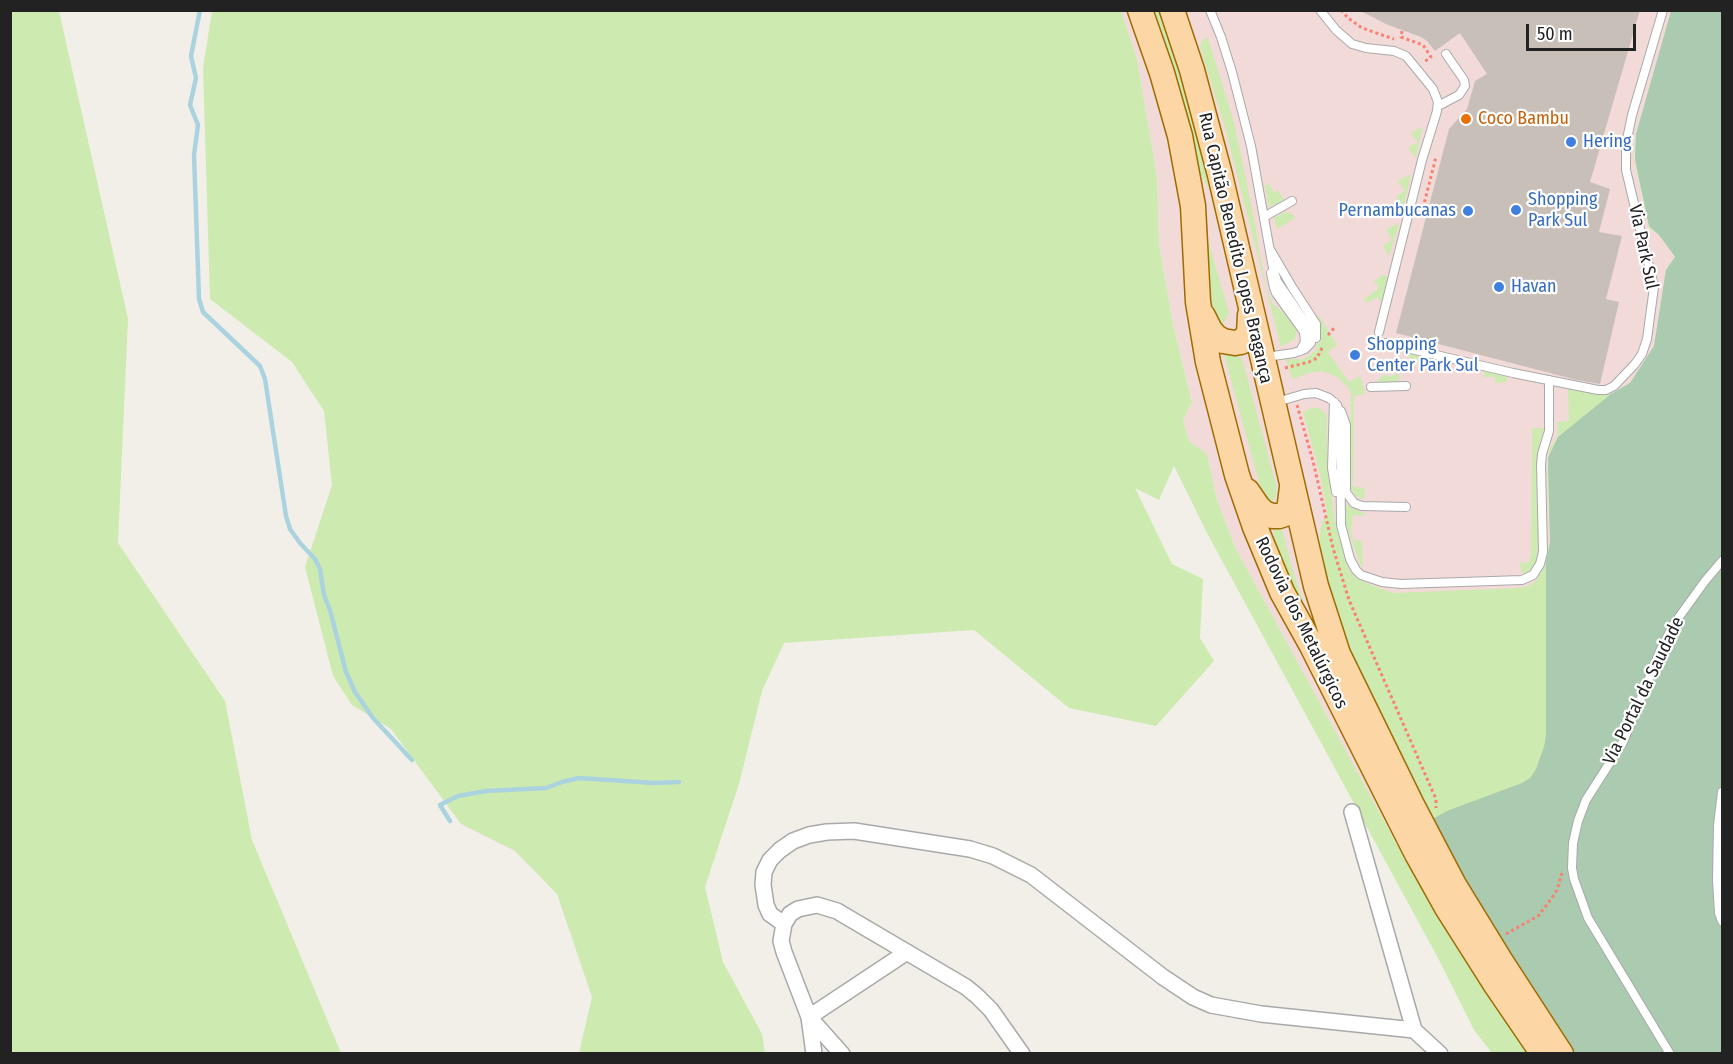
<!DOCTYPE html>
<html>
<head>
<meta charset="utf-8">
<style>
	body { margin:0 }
	#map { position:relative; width:1733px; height:1064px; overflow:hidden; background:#f2efe9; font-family:"Fira Sans Condensed",sans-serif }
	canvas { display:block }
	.frame { position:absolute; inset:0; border:12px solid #222; pointer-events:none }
	.scale { position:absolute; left:1526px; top:24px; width:110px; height:27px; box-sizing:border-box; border:3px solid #222; border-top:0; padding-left:8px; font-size:18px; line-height:21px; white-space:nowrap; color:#222; -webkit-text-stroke:4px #fff; paint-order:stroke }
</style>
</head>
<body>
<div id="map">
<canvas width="1733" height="1064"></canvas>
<div class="frame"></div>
<div class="scale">50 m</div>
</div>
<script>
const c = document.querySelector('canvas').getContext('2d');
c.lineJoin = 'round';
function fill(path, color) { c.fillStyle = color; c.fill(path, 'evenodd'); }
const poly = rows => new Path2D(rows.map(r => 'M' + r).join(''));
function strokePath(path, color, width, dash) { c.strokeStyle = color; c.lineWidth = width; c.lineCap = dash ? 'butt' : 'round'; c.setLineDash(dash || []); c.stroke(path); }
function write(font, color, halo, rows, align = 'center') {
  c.font = font + ' "Fira Sans Condensed",sans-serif'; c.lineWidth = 4.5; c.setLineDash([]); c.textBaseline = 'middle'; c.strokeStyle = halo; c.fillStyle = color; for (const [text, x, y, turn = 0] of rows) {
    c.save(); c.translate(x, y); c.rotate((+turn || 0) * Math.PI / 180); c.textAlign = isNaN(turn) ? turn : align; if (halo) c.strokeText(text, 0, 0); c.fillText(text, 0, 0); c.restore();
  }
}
const commercial = poly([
	[1121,11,1672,11,1636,134,1634,151,1636,169,1649,228,1659,235,1675,258,1655,344,1648,358,1630,383,1611,394,1548,458,1547,471,1550,542,1546,564,1439,815,1393,838,1235,547,1217,500,1207,454,1189,441,1183,420,1192,401,1174,329,1159,244,1157,177,1137,59]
]);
const grass = poly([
	[10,11,59,11,128,319,118,543,225,701,252,840,341,1053,11,1053],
	[212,11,1121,11,1137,59,1157,177,1159,244,1174,329,1192,402,1183,420,1189,441,1207,454,1217,500,1235,547,1408,865,1530,1053,1492,1053,1474,1030,1438,958,1207,533,1174,466,1159,500,1135,488,1172,564,1203,579,1200,638,1214,661,1156,726,1069,708,974,630,784,643,762,691,739,784,705,887,723,962,762,1034,765,1053,579,1053,592,997,557,894,515,851,461,824,391,729,352,705,333,676,305,567,332,485,324,411,292,362,210,299,203,68],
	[1148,11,1163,11,1176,46,1213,197,1198,169],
	[1672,11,1722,11,1722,551,1486,926,1346,647,1321,569,1320,532,1322,523,1327,512,1320,474,1303,412,1311,408,1318,408,1324,412,1327,416,1327,463,1336,527,1349,570,1357,579,1392,593,1518,588,1528,586,1536,581,1546,563,1550,542,1547,471,1548,458,1551,446,1558,437,1557,422,1569,421,1568,387,1611,394,1630,383,1648,358,1655,344,1666,270,1675,257,1659,235,1649,228,1636,168,1634,151,1636,134],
	[1208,38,1234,122,1256,228,1259,250,1267,289,1273,304,1286,315,1297,332,1295,339,1281,347,1224,124,1200,47,1202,40],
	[1419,128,1422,129,1416,158,1408,148,1418,142,1411,133],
	[1411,174,1404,205,1403,206,1396,196,1405,191,1398,181],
	[1269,183,1274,193,1278,190,1284,200,1269,207,1265,186],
	[1285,212,1291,213,1295,218,1277,229,1274,218],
	[1396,224,1399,225,1389,256,1383,246,1392,240,1386,230],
	[1206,233,1229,313,1222,326,1216,327,1208,294],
	[1384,274,1388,278,1383,304,1377,297,1367,303,1364,299,1379,288,1374,281],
	[1318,314,1337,345,1328,352,1349,382,1360,376,1364,389,1365,394,1354,396,1353,487,1365,488,1364,498,1363,499,1356,496,1350,488,1351,395,1349,388,1337,377,1323,371,1309,373,1292,379,1286,359,1304,359,1315,351,1320,335],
	[1223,351,1239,355,1243,362,1277,488,1276,496,1273,501,1270,502,1263,497],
	[1408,353,1434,360,1435,366,1424,366,1423,361,1411,361],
	[1484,370,1507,376,1507,382,1495,383,1495,377,1484,377],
	[1398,373,1400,378,1396,382,1380,383,1377,380,1386,374,1389,377],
	[1532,428,1544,428,1537,453,1539,533,1536,562,1527,573,1524,573,1521,571,1520,562,1528,563,1531,556],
	[1344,502,1350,507,1365,514,1365,516,1353,515,1351,531,1353,540,1362,541,1363,568,1361,566,1346,525],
	[1281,525,1291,564,1307,613,1298,602,1278,553,1272,526]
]);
const cemetery = poly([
	[1671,11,1722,11,1722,1053,1569,1053,1427,822,1447,811,1522,783,1530,778,1536,769,1544,747,1546,735,1546,563,1550,542,1548,458,1558,437,1611,394,1630,383,1654,346,1666,270,1675,257,1659,235,1649,226,1635,160,1636,134]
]);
const stream = poly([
	[200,10,191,56,196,78,190,105,198,125,194,155,199,299,203,312,260,366,265,379,286,516,290,529,300,543,315,559,320,569,324,595,330,610,346,672,355,692,373,718,412,760],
	[450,821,440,805,458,796,486,791,546,788,562,782,579,778,654,783,679,782]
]);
const building = poly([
	[1359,10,1640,10,1590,182,1610,189,1599,232,1622,236,1606,299,1619,302,1600,384,1577,380,1396,333,1449,129,1467,109,1475,81,1487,74,1460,33,1435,51,1427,41,1421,37,1386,24]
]);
const path = poly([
	[1341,10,1348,18,1362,28,1394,39],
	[1402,31,1401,37,1423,45,1431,57,1424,62],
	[1423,208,1436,157],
	[1328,335,1334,328],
	[1285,368,1309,362,1317,358,1323,346],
	[1297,405,1313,461,1333,548,1349,600,1436,799,1436,808],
	[1506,934,1538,916,1552,898,1557,890,1562,873]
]);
const service = poly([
	[1210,10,1221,37,1232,72,1251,146,1273,268,1277,281,1312,332,1311,343,1305,349,1294,353,1266,357],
	[1320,10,1336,30,1352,44,1366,48,1394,51,1406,56,1433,89,1438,102,1437,111,1422,160,1379,332],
	[1438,106,1459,95,1465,86,1464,80,1446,54],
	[1264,217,1292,201],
	[1271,251,1292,287,1316,324,1316,338],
	[1271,273,1274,288,1276,293,1304,332,1305,342,1300,351],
	[1385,343,1513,373,1598,390,1606,390,1614,386,1635,364,1642,354,1647,339,1654,287,1626,170,1626,144,1632,115,1663,10],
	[1371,387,1406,386],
	[1277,402,1304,394,1316,393,1329,398,1337,405,1340,415,1341,525,1350,559,1356,570,1361,575,1382,582,1401,584,1522,580,1533,575,1540,564,1543,552,1541,465,1542,454,1549,431,1549,380],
	[1334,402,1332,468,1336,492],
	[1341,411,1346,425,1346,493],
	[1345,491,1354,503,1362,506,1406,507],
	[1722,792,1718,825,1717,880,1719,913,1722,921],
	[1670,1054,1588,918,1574,879,1572,868,1573,843,1578,821,1586,800,1623,742,1661,649,1674,624,1705,581,1722,561]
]);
const minor = poly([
	[1352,812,1414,1030],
	[784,924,770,914,766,905,763,885,764,872,770,860,780,850,793,841,809,835,827,832,854,831,970,849,993,856,1031,875,1163,977,1193,997,1211,1005,1261,1014,1414,1030,1440,1054],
	[814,1054,809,1017,784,952,781,941,784,924,790,914,798,909,817,905,837,911,966,987,977,996,991,1010,1022,1054],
	[842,1054,809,1017,907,952]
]);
const primary = poly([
	[1140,10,1162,73,1180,136,1193,206,1198,302,1208,362,1237,475,1255,527,1282,592,1312,646,1417,854,1446,906,1496,985,1543,1054],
	[1172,10,1192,70,1220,175,1316,586,1338,654,1411,803,1454,885,1500,960,1561,1054],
	[1203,316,1210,330,1216,337,1223,341,1235,343,1241,342,1249,334,1250,315],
	[1247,491,1258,507,1264,513,1272,516,1279,516,1285,514,1289,511,1292,487]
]);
const markers = [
	[1466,119,6,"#e8710a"],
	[1571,142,6,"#3f7fe0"],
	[1516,210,6,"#3f7fe0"],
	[1468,211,6,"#3f7fe0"],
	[1499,287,6,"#3f7fe0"],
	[1355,355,6,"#3f7fe0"]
];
const foodNames = [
	["Coco Bambu",1478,119]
];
const shopNames = [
	["Hering",1583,142],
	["Shopping",1528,200],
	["Park Sul",1528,221],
	["Pernambucanas",1456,211,"right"],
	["Havan",1511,287],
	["Shopping",1367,345],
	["Center Park Sul",1367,366]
];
const streetNames = [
	["Via Park Sul",1643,247,78],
	["Rua Capitão Benedito Lopes Bragança",1235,248,77],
	["Rodovia dos Metalúrgicos",1301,623,64],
	["Via Portal da Saudade",1644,691,-64]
];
fill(commercial, '#f2dad9');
fill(grass, '#cdebb0');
fill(cemetery, '#aacbaf');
strokePath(stream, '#aad3df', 4.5);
fill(building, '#c7bfb8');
strokePath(service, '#a9a9a9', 10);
strokePath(minor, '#a9a9a9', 18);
strokePath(primary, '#a06b00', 27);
strokePath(path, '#fa8072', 3, [3, 3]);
strokePath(service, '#fff', 8);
strokePath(minor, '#fff', 15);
strokePath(primary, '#fcd6a4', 24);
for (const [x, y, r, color] of markers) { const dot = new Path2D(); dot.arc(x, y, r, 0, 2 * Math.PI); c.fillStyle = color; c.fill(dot); strokePath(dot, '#fff', 2); }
write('18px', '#c56008', '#fff', foodNames, 'left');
write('18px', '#366cbe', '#fff', shopNames, 'left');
write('18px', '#222', '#fff', streetNames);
</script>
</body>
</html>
